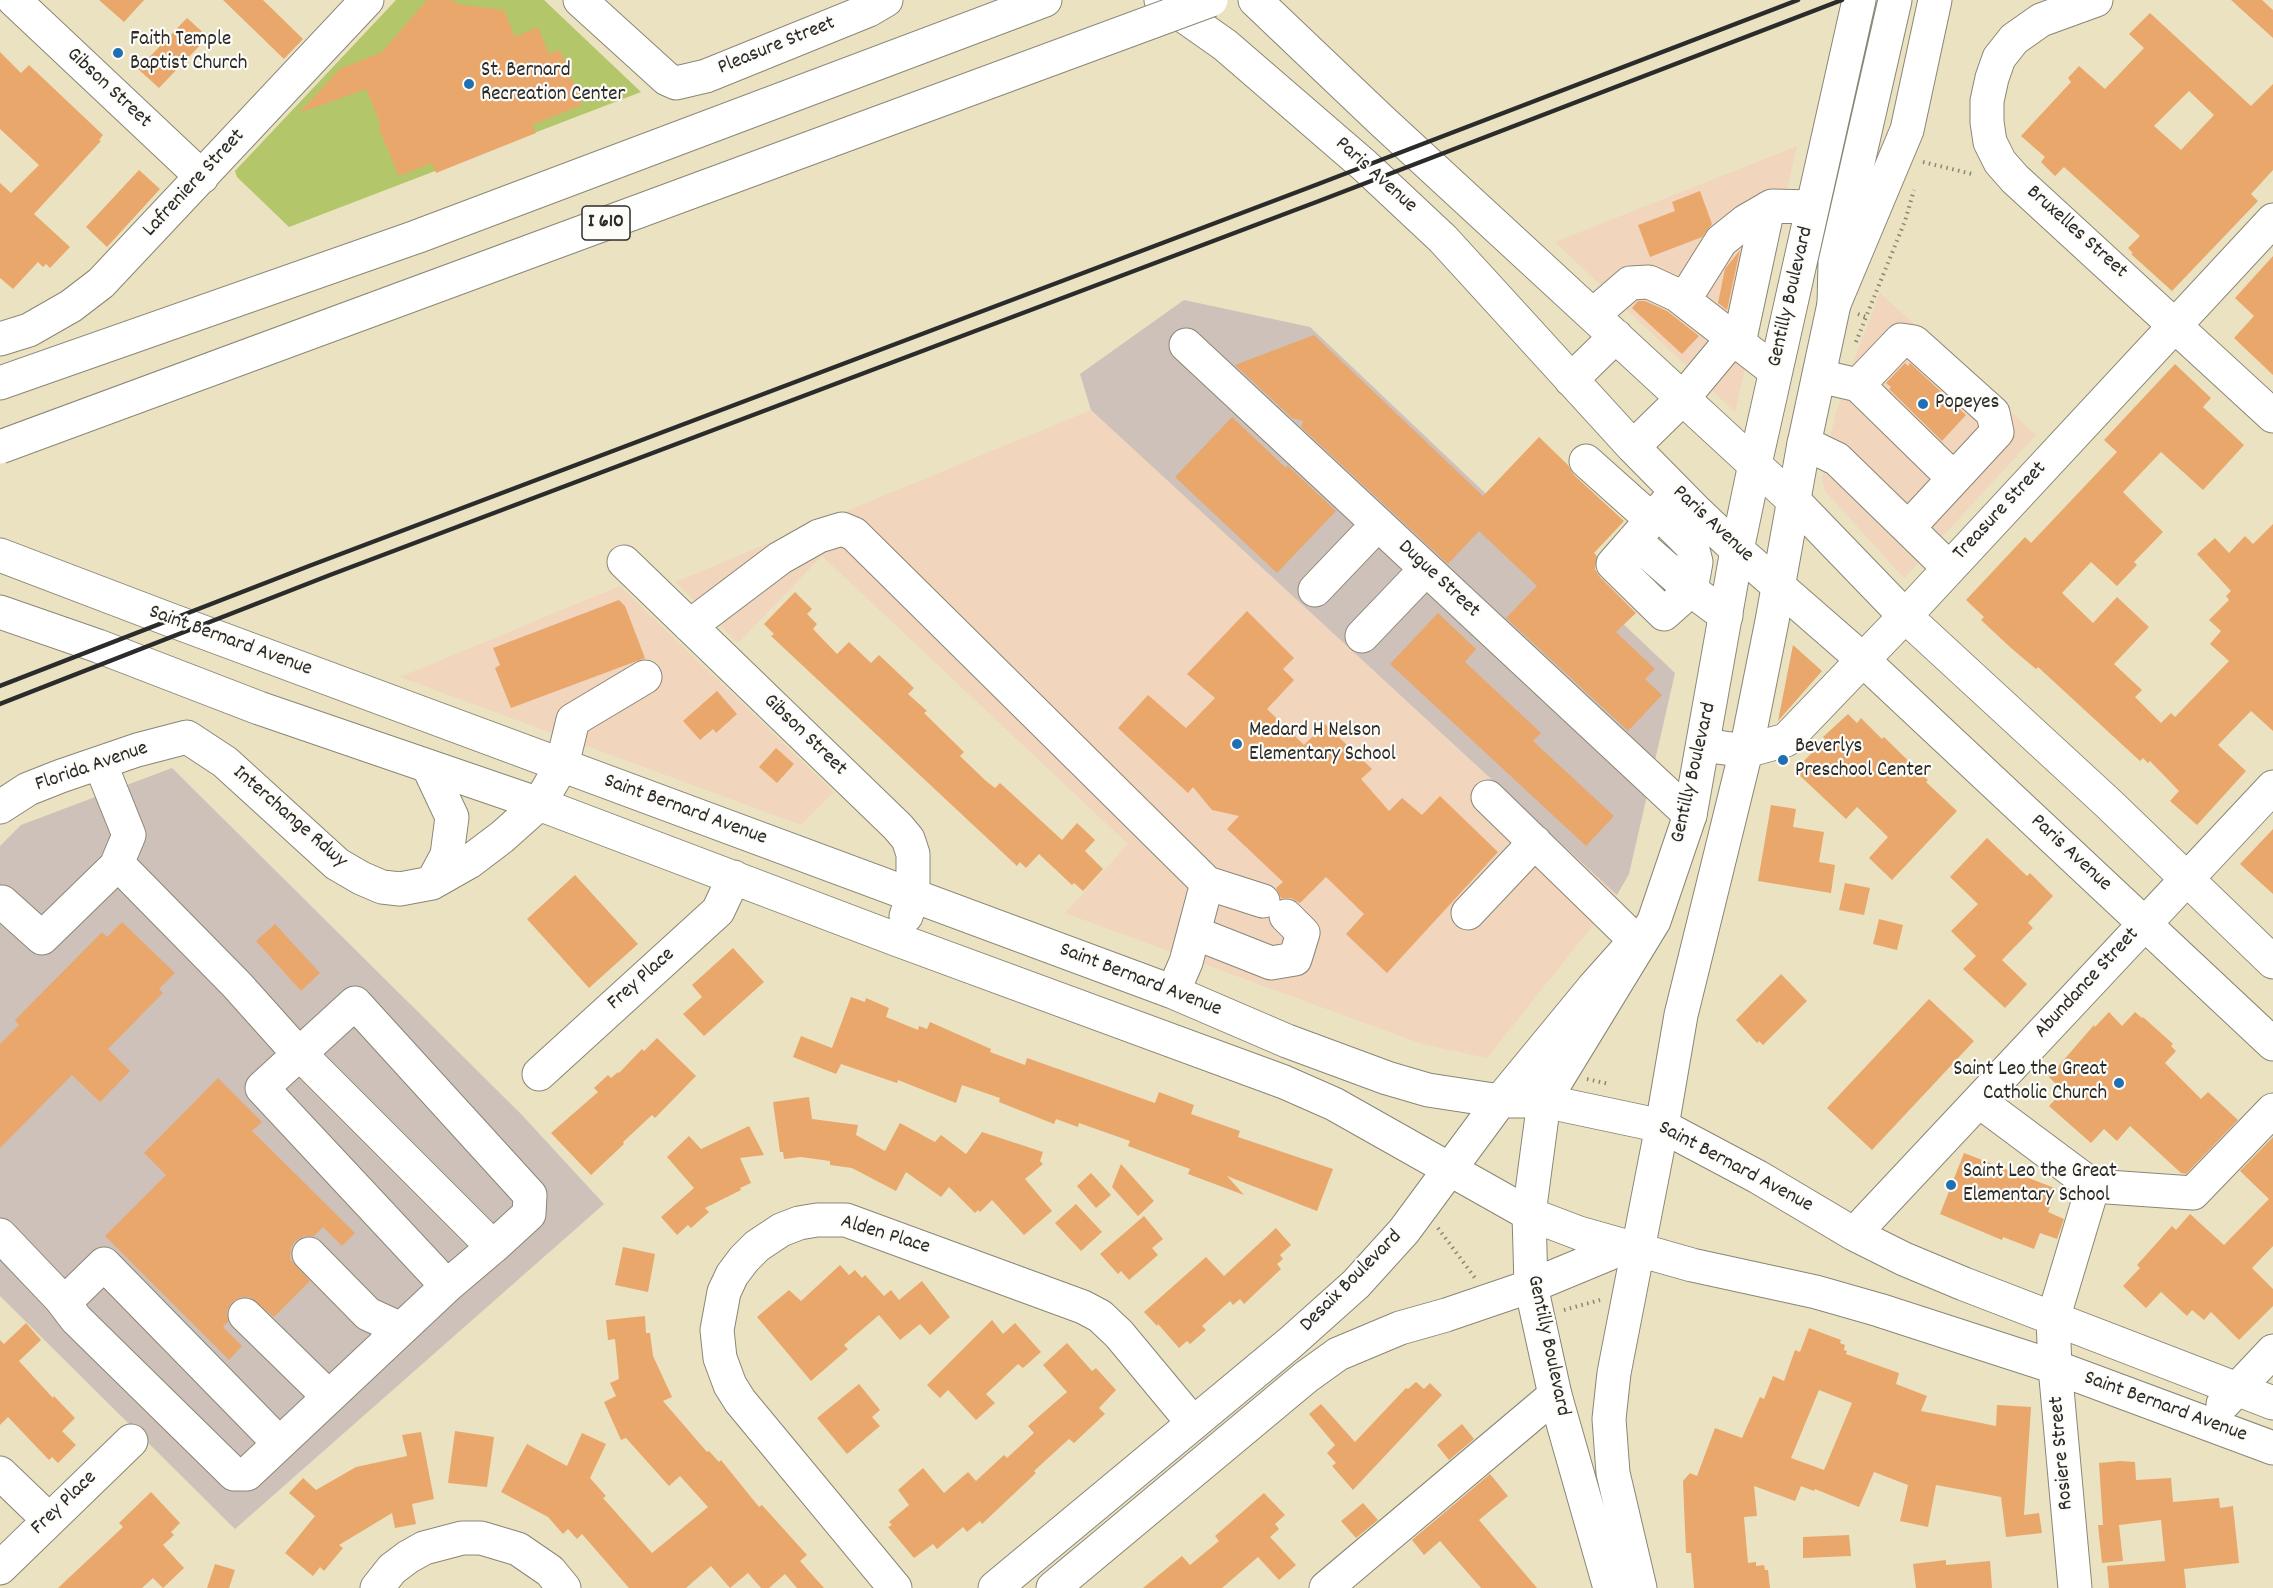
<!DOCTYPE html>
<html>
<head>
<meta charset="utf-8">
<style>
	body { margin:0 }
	canvas { display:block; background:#eae2c0 }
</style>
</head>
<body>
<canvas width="2273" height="1588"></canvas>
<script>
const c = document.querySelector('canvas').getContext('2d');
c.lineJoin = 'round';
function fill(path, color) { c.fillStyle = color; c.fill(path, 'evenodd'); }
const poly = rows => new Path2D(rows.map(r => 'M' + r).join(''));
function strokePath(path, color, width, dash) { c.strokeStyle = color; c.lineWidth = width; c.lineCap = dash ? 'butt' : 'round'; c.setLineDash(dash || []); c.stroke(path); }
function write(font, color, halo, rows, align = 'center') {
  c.font = font + ' Dekko,sans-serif'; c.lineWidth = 4.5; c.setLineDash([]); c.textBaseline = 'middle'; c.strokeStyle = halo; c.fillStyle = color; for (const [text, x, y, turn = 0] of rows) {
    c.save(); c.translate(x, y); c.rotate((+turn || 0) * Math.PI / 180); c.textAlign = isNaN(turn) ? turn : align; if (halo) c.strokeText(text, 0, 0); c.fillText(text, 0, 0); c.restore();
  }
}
const built = poly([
	[1797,146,1735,412,1555,242],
	[1880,293,2036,435,1904,578,1825,491,1822,479,1835,416,1851,368],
	[1091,410,1617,895,1487,1058,1422,1044,1065,913,1128,844,822,556,738,643,675,582],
	[620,586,834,792,801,825,400,677]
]);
const industrial = poly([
	[1184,300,1310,327,1675,673,1629,874,1617,895,1091,410,1080,374],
	[172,768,522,1115,604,1204,235,1529,0,1296,0,846,21,825]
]);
const green = poly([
	[396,0,544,0,641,92,289,227,237,177,235,171]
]);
const building = poly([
	[99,0,144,0,124,22],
	[223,0,263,0,303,39,284,59],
	[427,0,446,0,456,1,456,4,504,10,515,37,538,27,549,54,560,50,582,105,532,125,536,133,436,173,432,163,399,176,378,127,381,125,366,89,299,113,340,69,382,52],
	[2231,0,2262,0,2273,10,2273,38],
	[2150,13,2251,106,2273,84,2273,170,2251,194,2258,201,2172,291,2131,254,2133,253,2128,248,2140,236,2064,167,2055,176,2041,162,2045,157,2021,136,2071,82,2068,78,2079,66,2105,89,2144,48,2129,34],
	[2189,91,2214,115,2181,150,2154,126],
	[187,18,208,37,159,88,138,69],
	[0,52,21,73,29,65,103,135,99,140,101,141,34,214,70,247,50,268,46,264,43,267,38,262,13,289,0,278,0,183,11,193,39,165,0,129],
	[139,170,160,189,107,247,86,227],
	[1700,191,1712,224,1702,237,1650,257,1638,225,1675,211,1672,202],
	[1740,250,1727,310,1718,303,1725,269],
	[2273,256,2273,375,2234,338,2254,316,2235,298],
	[1638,301,1645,301,1667,311,1699,336,1682,354,1632,308],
	[1314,335,1483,496,1539,437,1568,465,1574,475,1624,521,1594,553,1597,556,1595,569,1600,577,1636,613,1616,632,1655,669,1645,679,1662,695,1628,731,1506,618,1537,586,1479,531,1448,564,1301,427,1303,421,1292,418,1235,365],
	[1905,363,1908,366,1910,363,1966,415,1942,441,1889,389,1891,387,1886,383],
	[2175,364,2211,398,2203,407,2244,445,2203,490,2161,452,2123,492,2163,532,2134,562,2137,565,2117,586,2091,562,2062,593,2093,623,2117,597,2149,627,2114,664,2142,690,2135,697,2161,723,2171,713,2175,717,2229,661,2210,644,2221,631,2209,620,2229,600,2226,596,2231,591,2197,554,2215,538,2229,553,2245,536,2253,544,2273,524,2273,731,2251,711,2218,745,2246,771,2197,825,2170,801,2179,791,2150,761,2148,763,2143,758,2140,761,2038,667,2036,669,2011,648,1981,620,1984,617,1966,600,2025,537,2031,543,2117,452,2104,440],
	[1232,417,1286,468,1287,465,1336,511,1277,573,1175,477],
	[795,592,812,609,807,614,817,624,813,629,837,654,849,642,871,663,879,655,914,688,908,694,927,711,924,713,964,752,960,756,986,781,995,788,1000,783,1062,840,1077,823,1095,840,1085,851,1103,869,1083,891,1074,883,1072,885,1039,854,1026,868,1020,862,1017,866,771,636,774,634,764,624],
	[619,600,625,606,645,658,511,708,495,668,500,665,493,648],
	[1247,611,1294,658,1283,669,1294,680,1267,709,1304,745,1325,724,1372,769,1361,779,1389,811,1402,798,1422,815,1440,796,1498,852,1387,973,1346,934,1364,914,1326,877,1300,903,1291,898,1281,898,1276,888,1283,882,1227,829,1239,816,1212,810,1193,787,1188,793,1118,728,1148,695,1186,728,1215,698,1187,674],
	[1438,613,1476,649,1465,662,1541,733,1533,741,1614,816,1586,846,1390,664],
	[1793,645,1822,671,1778,721],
	[717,691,737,714,716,733,713,729,700,740,683,721],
	[1848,714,1857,723,1861,718,1882,739,1884,737,1928,780,1926,782,1957,811,1892,880,1869,858,1888,837,1857,807,1846,819,1797,773,1800,770,1798,767,1825,739,1823,737],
	[776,748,794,764,777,783,759,767],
	[1771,805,1796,809,1793,827,1824,832,1819,862,1835,865,1831,893,1758,881],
	[2273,829,2273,894,2240,864],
	[1987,838,2027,876,2030,873,2053,896,2028,923,2033,928,2002,960,2027,984,2005,1008,1963,969,1976,956,1951,931,1978,904,1950,877],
	[575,875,638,944,589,988,527,919],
	[1845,883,1870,888,1864,915,1839,910],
	[1879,919,1903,925,1897,950,1873,944],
	[122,922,175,973,159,989,163,993,108,1049,130,1071,100,1102,72,1075,0,1148,0,1044,19,1025,15,1020,102,932,107,937],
	[275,924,320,973,301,991,256,941],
	[733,948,764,982,704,1036,683,1014,702,997,692,985],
	[1781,974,1807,1001,1763,1045,1759,1041,1757,1043,1736,1020],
	[851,997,865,1002,866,998,889,1008,886,1017,918,1030,919,1026,927,1029,930,1022,991,1049,990,1052,1025,1065,1027,1058,1155,1103,1159,1092,1194,1105,1191,1114,1240,1131,1238,1137,1333,1169,1317,1211,1227,1176,1244,1195,1188,1174,1190,1169,1128,1146,1130,1141,1079,1123,1078,1127,1056,1119,1054,1124,999,1102,1000,1098,962,1085,956,1103,898,1080,897,1083,841,1064,836,1074,793,1057,801,1036,832,1048],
	[1929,999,1974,1041,1872,1150,1827,1108],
	[2109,1012,2122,1026,2135,1012,2142,1018,2143,1017,2173,1044,2171,1046,2176,1051,2165,1063,2201,1099,2208,1092,2238,1120,2186,1174,2181,1173,2130,1126,2117,1141,2104,1129,2091,1143,2049,1106,2063,1091,2049,1077,2094,1025,2095,1027],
	[657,1038,696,1076,655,1118,652,1115,623,1142,624,1144,591,1175,551,1133,598,1092,594,1088,608,1075,611,1078,618,1072,619,1073,642,1049,644,1051],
	[218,1078,262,1122,252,1131,355,1233,342,1246,323,1227,314,1236,304,1236,295,1241,291,1248,290,1259,310,1281,274,1317,250,1297,241,1297,232,1302,227,1311,228,1322,223,1327,242,1346,229,1360,105,1236,166,1175,144,1153],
	[809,1097,812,1119,858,1125,856,1135,885,1151,900,1123,935,1142,941,1135,966,1154,982,1132,1043,1152,1040,1161,1043,1164,1025,1179,1052,1211,1024,1235,992,1200,980,1212,978,1210,975,1213,949,1187,941,1197,906,1172,896,1191,852,1168,830,1165,830,1161,801,1157,784,1159,783,1152,780,1152,773,1102],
	[749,1126,764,1155,740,1158,751,1183,740,1188,741,1190,705,1208,709,1212,691,1228,688,1225,677,1235,661,1217,694,1188,667,1157,689,1136,701,1149],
	[2273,1137,2273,1246,2252,1268,2273,1289,2273,1306,2239,1340,2211,1312,2204,1320,2192,1310,2187,1316,2161,1292,2146,1308,2123,1286,2140,1268,2137,1265,2172,1226,2176,1230,2190,1214,2224,1245,2269,1199,2240,1171],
	[1964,1153,2057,1189,2048,1212,2064,1219,2057,1239,2040,1233,2034,1249,2003,1237,2002,1240,1940,1214],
	[1121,1164,1154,1201,1138,1216,1112,1187],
	[1091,1173,1111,1195,1096,1208,1077,1186],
	[1076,1204,1102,1232,1081,1251,1055,1223],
	[1144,1216,1163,1239,1152,1248,1158,1255,1129,1280,1121,1271,1118,1274,1100,1254],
	[1276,1228,1291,1245,1280,1255,1283,1259,1277,1264,1281,1269,1244,1304,1240,1299,1233,1305,1230,1301,1202,1326,1206,1330,1190,1344,1187,1341,1179,1348,1158,1324,1157,1326,1144,1312,1206,1257,1224,1276],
	[623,1247,655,1254,648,1292,615,1285],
	[840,1265,849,1275,855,1270,862,1278,865,1275,884,1296,891,1290,899,1300,922,1281,950,1317,930,1335,920,1324,900,1340,879,1315,844,1345,848,1349,811,1381,757,1317,789,1290,801,1301],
	[645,1316,646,1333,650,1333,653,1356,672,1397,663,1401,707,1452,709,1451,719,1462,721,1460,759,1507,762,1505,807,1555,800,1561,824,1588,797,1588,785,1574,769,1588,761,1588,748,1573,730,1588,711,1566,686,1588,629,1588,582,1534,577,1539,568,1529,563,1534,548,1517,501,1492,527,1444,567,1466,582,1433,606,1444,590,1478,606,1496,603,1498,652,1553,708,1507,680,1476,669,1486,626,1438,621,1440,604,1402,616,1396,610,1383,619,1379,615,1339,608,1340,606,1320],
	[992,1320,1003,1334,1015,1323,1041,1352,1023,1368,1018,1364,986,1394,995,1403,976,1420,948,1390,940,1398,927,1385],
	[26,1323,41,1340,19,1361,53,1398,54,1396,75,1418,62,1431,76,1445,58,1463,52,1457,49,1460,8,1417,0,1425,0,1340,4,1344],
	[1809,1328,1841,1340,1840,1343,1845,1345,1844,1350,1847,1351,1846,1354,1899,1373,1896,1384,1927,1396,1921,1411,1996,1426,1997,1405,2031,1407,2024,1515,2039,1513,2042,1533,2006,1537,2001,1497,1936,1485,1928,1527,1900,1521,1908,1485,1874,1472,1859,1507,1815,1489,1814,1491,1801,1486,1795,1501,1754,1486,1757,1516,1744,1517,1748,1563,1756,1562,1756,1566,1764,1565,1765,1570,1768,1570,1770,1588,1694,1588,1691,1553,1686,1553,1683,1481,1690,1473,1697,1476,1715,1428,1742,1438,1760,1397,1764,1399,1773,1376,1784,1381,1795,1350,1800,1352],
	[1819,1390,1852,1403,1824,1470,1791,1458],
	[1067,1343,1092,1371,1096,1368,1116,1390,1099,1408,1105,1414,1074,1443,1069,1439,1034,1471,1036,1473,982,1524,980,1521,967,1532,963,1527,937,1549,933,1544,914,1558,888,1527,892,1525,889,1522,909,1505,898,1490,923,1468,944,1493,968,1472,976,1481,1004,1455,1007,1458,1034,1433,1028,1426,1067,1392,1043,1365],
	[1416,1382,1424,1389,1430,1383,1442,1395,1353,1490,1332,1466,1336,1463,1327,1453,1335,1445,1309,1414,1321,1404,1355,1442,1406,1388,1408,1389],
	[859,1384,880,1410,872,1417,880,1426,847,1454,817,1418],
	[1462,1424,1474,1439,1449,1460,1437,1445],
	[455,1431,494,1437,487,1487,448,1483],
	[421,1432,434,1499,412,1504,416,1524,395,1528,392,1513,339,1545,343,1548,324,1571,320,1567,313,1576,285,1553,315,1516,289,1493,303,1478,316,1490,356,1467,407,1456,402,1435],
	[2120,1461,2135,1462,2136,1480,2171,1478,2173,1502,2219,1498,2220,1508,2233,1506,2239,1563,2184,1569,2186,1588,2109,1588,2107,1566,2165,1561,2161,1520,2119,1525,2123,1561,2102,1563,2098,1525,2103,1525,2099,1463],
	[1490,1474,1508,1496,1479,1520,1537,1588,1481,1588,1440,1541,1424,1555,1412,1540],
	[151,1492,180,1523,171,1532,174,1535,163,1545,184,1568,163,1588,153,1578,142,1588,58,1588,123,1527,119,1523],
	[1264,1493,1285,1515,1275,1524,1279,1529,1270,1537,1296,1565,1279,1580,1258,1557,1222,1588,1143,1588,1182,1556,1190,1565,1219,1541,1215,1536],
	[1363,1503,1378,1520,1356,1538,1341,1521],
	[1849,1535,1851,1556,1803,1558,1803,1537],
	[1946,1560,1946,1565,1990,1561,1992,1588,1916,1588,1913,1564],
	[215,1564,235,1570,229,1588,207,1588]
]);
const path = poly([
	[1923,162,1972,174,1975,173],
	[1858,314,1866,317,1905,221,1914,190],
	[1856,342,1866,317],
	[1587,1079,1609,1084],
	[1438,1228,1475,1278],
	[1564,1310,1600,1300]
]);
const minor = poly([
	[14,0,202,177],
	[580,0,667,79,676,83,706,76,869,10,886,0],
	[1161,0,1225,45,1364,165,1443,239,1633,447,1697,512,1737,550,1862,659,2273,1044],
	[1255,0,1381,120,1794,501,1905,616,2109,804,2273,962],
	[2096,0,2041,20,2014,39,1999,58,1992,78,1987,101,1987,122,1990,142,2000,162,2015,179,2273,416],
	[1684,300,1721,241,1746,221,1772,206,1812,207],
	[1593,315,1630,283,1649,282,1677,295,1775,371],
	[0,339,29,330,71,306,101,283,367,0],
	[1739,343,1768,208],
	[1186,345,1690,815],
	[1819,376,1858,385,1945,470,1960,472,1997,432,1993,413,1914,342,1901,340,1858,385],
	[1571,380,1616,336],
	[1804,443,1837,459,1949,568],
	[1633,447,1683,398,1733,338],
	[1586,461,1652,520],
	[1676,492,1613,564,1664,614,1691,590,1726,616],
	[1658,512,1692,546,1696,562,1691,590],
	[1908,528,1960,472],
	[1634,540,1691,590],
	[0,555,168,619,1173,992,1287,1041,1387,1078,1428,1090,1500,1101,1544,1101,1662,1126,1758,1177,1854,1234,1904,1259,1964,1284,2273,1403],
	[624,562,898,827,908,839,913,854,913,896,906,916],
	[1315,590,1378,524],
	[0,612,98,646,259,708,539,804,898,940,1284,1082,1334,1104,1529,1214,1579,1233,1692,1265,1816,1292,1879,1310,2055,1367,2273,1448],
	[690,626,780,558,819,536,842,529,854,534,1207,883,1186,962,1173,992],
	[1362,636,1426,569],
	[1703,745,1746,751,1786,740,1905,616,2273,220],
	[100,763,129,835,116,866],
	[428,766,452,817,447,855,432,883],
	[1488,797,1636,941],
	[0,807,28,789,61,776,137,750,187,737,225,762,337,864,361,878,382,887,400,889,432,883,469,862,502,837,539,804,562,765,573,720,645,677],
	[1207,883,1263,901],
	[0,905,2,902,42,938,118,864,237,985,288,1042,493,1247,447,1286,247,1474,234,1474,76,1319,60,1298,0,1235],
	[1468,913,1535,842],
	[1195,933,1271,963,1295,959,1303,933,1286,916],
	[539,1074,718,911,734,877],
	[1979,1101,2093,1186,2053,1319,2055,1367,2075,1588],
	[2093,1186,2193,1193,2273,1110],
	[1854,1234,2273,787],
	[309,1254,368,1314,401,1329],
	[447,1286,262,1088,355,1003,530,1195,529,1214,493,1247],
	[64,1303,104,1264,279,1443],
	[245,1315,329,1397],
	[2223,1404,2273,1351],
	[0,1473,49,1520],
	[0,1568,131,1441],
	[377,1588,392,1569,408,1557,424,1548,462,1538,481,1538,518,1549,550,1571,564,1588],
	[895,1588,740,1401,730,1385,720,1358,717,1330,724,1292,732,1275,744,1259,757,1246,781,1230,799,1223,817,1220,846,1220,1083,1307,1100,1316,1119,1334,1193,1423],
	[995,1588,1290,1343,1356,1284,1404,1231,1500,1101,1593,988,1626,951],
	[1053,1588,1306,1377,1338,1354,1400,1328,1446,1315,1531,1286,1613,1252,1633,1249],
	[1326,1588,1555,1395]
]);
const major = poly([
	[1610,1588,1555,1395,1531,1286,1529,1214,1544,1101,1654,921,1690,815,1737,550,1755,464,1859,0],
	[1640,1588,1613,1473,1609,1419,1614,1373,1662,1126,1681,1015,1746,751,1772,621,1803,449,1834,304,1835,263,1895,0]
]);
const highway = poly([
	[1834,304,1907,130,1935,0],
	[0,383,416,237,1045,0]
]);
const rail = poly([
	[0,686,309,566,1313,186,1798,0],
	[0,704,330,575,1319,201,1842,0]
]);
const highwayBridge = poly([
	[0,447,1211,0]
]);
const markers = [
	[118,53,6,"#1f6fb2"],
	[469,84,6,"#1f6fb2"],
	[1923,404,6,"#1f6fb2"],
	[1237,744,6,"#1f6fb2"],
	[1783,760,6,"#1f6fb2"],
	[2119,1083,6,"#1f6fb2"],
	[1951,1185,6,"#1f6fb2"]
];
const shields = [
	[606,223,48]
];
const shieldNames = [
	["I 610",606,223]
];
const poiNames = [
	["Faith Temple",130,41],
	["Baptist Church",130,65],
	["St. Bernard",481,72],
	["Recreation Center",481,96],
	["Popeyes",1935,404],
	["Medard H Nelson",1249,732],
	["Elementary School",1249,756],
	["Beverlys",1795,748],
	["Preschool Center",1795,772],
	["Saint Leo the Great",2107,1071,"right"],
	["Catholic Church",2107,1095,"right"],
	["Saint Leo the Great",1963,1173],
	["Elementary School",1963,1197]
];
const streetNames = [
	["Pleasure Street",777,47,-22],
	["Gibson Street",108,89,43],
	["Paris Avenue",1375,176,42],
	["Lafreniere Street",195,184,-47],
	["Bruxelles Street",2076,233,42],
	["Gentilly Boulevard",1792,297,-77],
	["Treasure Street",2001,512,-47],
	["Paris Avenue",1712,525,43],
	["Dugue Street",1438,580,43],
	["Saint Bernard Avenue",230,642,20],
	["Gibson Street",804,736,44],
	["Florida Avenue",92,768,-19],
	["Gentilly Boulevard",1695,773,-77],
	["Saint Bernard Avenue",685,811,20],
	["Interchange Rdwy",289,818,41],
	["Paris Avenue",2070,854,43],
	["Frey Place",642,980,-42],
	["Saint Bernard Avenue",1140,981,21],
	["Abundance Street",2088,984,-47],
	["Saint Bernard Avenue",1735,1168,28],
	["Alden Place",885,1236,17],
	["Desaix Boulevard",1352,1282,-45],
	["Gentilly Boulevard",1547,1346,78],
	["Saint Bernard Avenue",2165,1408,20],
	["Rosiere Street",2063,1453,-95],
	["Frey Place",65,1504,-44]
];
fill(built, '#f1d5bd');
fill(industrial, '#cec1ba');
fill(green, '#b3c66a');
fill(building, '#eaa76c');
strokePath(minor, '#8a8676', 35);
strokePath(major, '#8a8676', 35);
strokePath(highway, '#8a8676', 35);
strokePath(path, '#8a8676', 4, [1.5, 4.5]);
strokePath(minor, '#fff', 33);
strokePath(major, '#fff', 33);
strokePath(highway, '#fff', 33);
strokePath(rail, '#2b2b2b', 4.5);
strokePath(highwayBridge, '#8a8676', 35, []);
strokePath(highwayBridge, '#fff', 33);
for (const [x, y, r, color] of markers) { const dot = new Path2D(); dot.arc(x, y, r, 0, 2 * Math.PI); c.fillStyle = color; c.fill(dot); strokePath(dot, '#fdfcf7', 2); }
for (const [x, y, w] of shields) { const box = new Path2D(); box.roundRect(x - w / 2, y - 17, w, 34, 4.5); c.fillStyle = '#fdfcf7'; c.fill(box); strokePath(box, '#2b2b2b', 1.5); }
write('bold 20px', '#2b2b2b', null, shieldNames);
write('21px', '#2b2b2b', '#fdfcf7', poiNames, 'left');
write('21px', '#2b2b2b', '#fdfcf7', streetNames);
</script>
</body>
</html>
